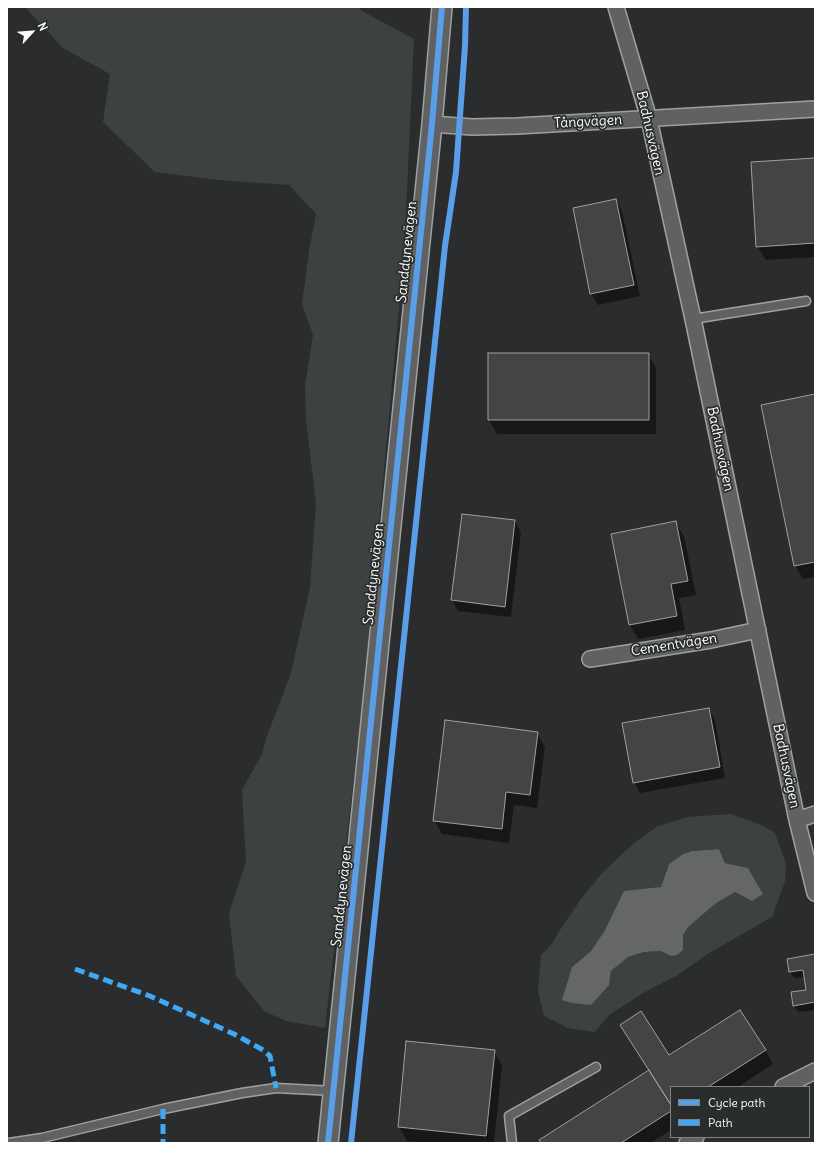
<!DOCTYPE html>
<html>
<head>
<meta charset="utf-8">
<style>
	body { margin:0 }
	#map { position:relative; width:822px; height:1150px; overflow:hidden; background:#2b2c2d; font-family:Delius,sans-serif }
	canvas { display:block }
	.frame { position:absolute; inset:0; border:8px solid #fff; pointer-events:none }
	.legend { position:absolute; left:670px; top:1086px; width:140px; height:52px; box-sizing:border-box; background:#2a2d2e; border:1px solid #7f8182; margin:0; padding:5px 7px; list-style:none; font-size:12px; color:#fff }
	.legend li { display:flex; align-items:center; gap:8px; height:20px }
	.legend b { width:20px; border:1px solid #7f8182 }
	.north { position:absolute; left:12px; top:12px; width:40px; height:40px; -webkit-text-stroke:3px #2a2d2e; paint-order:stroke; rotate:64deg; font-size:11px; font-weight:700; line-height:16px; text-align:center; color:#fff }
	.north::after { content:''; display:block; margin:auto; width:14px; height:18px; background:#fff; clip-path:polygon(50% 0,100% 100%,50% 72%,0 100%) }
</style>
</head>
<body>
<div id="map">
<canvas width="822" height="1150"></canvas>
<div class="frame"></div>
<ul class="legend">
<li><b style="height:5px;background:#5a9eea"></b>Cycle path</li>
<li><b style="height:5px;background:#3fa9f5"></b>Path</li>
</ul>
<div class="north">N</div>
</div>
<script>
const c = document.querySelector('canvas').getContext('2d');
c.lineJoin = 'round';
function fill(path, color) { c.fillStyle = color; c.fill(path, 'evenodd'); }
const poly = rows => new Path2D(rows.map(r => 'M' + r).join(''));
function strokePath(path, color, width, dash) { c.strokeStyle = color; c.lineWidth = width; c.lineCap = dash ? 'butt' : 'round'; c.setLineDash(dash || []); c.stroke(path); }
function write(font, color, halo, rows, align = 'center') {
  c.font = font + ' Delius,sans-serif'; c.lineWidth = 3.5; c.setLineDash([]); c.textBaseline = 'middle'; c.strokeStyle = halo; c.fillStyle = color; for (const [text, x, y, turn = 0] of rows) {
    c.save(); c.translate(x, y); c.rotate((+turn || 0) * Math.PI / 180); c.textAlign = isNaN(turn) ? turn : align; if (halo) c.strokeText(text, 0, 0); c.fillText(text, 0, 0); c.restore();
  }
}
const green = poly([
	[25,7,358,7,362,11,414,39,404,255,362,707,325,1028,286,1021,264,1011,236,976,229,913,246,862,242,790,261,756,267,736,291,673,310,587,316,504,306,420,305,386,313,335,302,304,309,251,316,214,289,185,219,180,155,172,103,122,110,74,63,48],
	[731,814,761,825,775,833,786,864,785,881,772,917,709,953,676,976,643,993,609,1015,595,1032,568,1028,544,1016,538,991,541,955,551,945,560,930,581,899,603,872,634,843,658,826,688,817],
	[719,849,725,863,748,868,763,894,752,901,735,892,715,904,688,927,683,935,683,950,671,956,661,951,644,952,628,957,611,971,609,985,572,967,591,951,605,930,661,887,669,864,683,854,692,851]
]);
const water = poly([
	[719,849,725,863,748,868,763,894,752,901,735,892,715,904,688,927,683,935,683,950,677,955,671,956,661,951,644,952,628,957,611,971,609,985,591,1005,572,1003,562,1000,572,967,591,951,605,930,624,891,661,887,669,864,683,854,692,851]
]);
const shadow = poly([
	[815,159,815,257,766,260,757,246],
	[616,200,622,211,640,296,598,305,591,294,574,209],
	[648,354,656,368,656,434,497,434,489,420],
	[815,395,815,577,803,579,795,565],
	[515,521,521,532,511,617,458,611,452,600],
	[675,522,684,536,696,595,679,598,685,630,638,639,630,625,612,534],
	[709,709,715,720,725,778,640,793,634,782],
	[537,733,545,747,537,808,514,805,509,843,442,834,434,820],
	[815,955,815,1010,798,1012,794,1005,807,990,805,977,794,978,790,971],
	[765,1050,773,1064,738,1087,671,1087,671,1130,651,1143,542,1143,669,1056],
	[494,1051,502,1065,494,1143,426,1143,407,1141,399,1127]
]);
const building = poly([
	[815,158,815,243,756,247,751,162,815,158],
	[616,199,634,285,590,294,573,208,616,199],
	[488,353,649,353,649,420,488,420,488,353],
	[815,394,815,562,794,566,761,405,815,394],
	[462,514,515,520,505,607,451,600,462,514],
	[676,521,688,581,671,584,677,616,629,625,611,534,676,521],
	[709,708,720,767,633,783,622,723,709,708],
	[445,720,538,732,530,795,506,792,502,829,433,821,445,720],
	[815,954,815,1002,793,1006,791,992,806,990,803,970,789,972,787,959,815,954],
	[740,1010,766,1050,708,1087,671,1087,671,1105,620,1025,641,1011,669,1055,740,1010],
	[406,1041,495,1050,486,1136,398,1127,406,1041],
	[649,1070,671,1105,671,1111,621,1143,541,1143,539,1140,649,1070]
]);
const service = poly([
	[693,319,806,301],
	[9,1143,42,1138,163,1109,242,1093,276,1088,334,1091],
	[512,1143,509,1116,596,1067]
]);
const minor = poly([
	[616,7,649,119,693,319,797,820,815,893],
	[432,124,472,127,517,126,815,109],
	[590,659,711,640,758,630],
	[797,820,815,814],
	[783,1087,815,1071],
	[687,1143,696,1137]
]);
const tertiary = poly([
	[328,1143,432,124,442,7]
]);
const quiet = poly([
	[75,969,150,996,234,1034,263,1050,270,1056,276,1088],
	[163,1109,163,1143]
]);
const cycleway = poly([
	[328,1143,432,124,442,7],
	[351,1143,445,246,456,172,465,46,466,7]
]);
const streetNames = [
	["Tångvägen",588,122,-3],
	["Badhusvägen",650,133,77],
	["Sanddynevägen",407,252,-84],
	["Badhusvägen",720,449,78],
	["Sanddynevägen",374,574,-84],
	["Cementvägen",674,645,-9],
	["Badhusvägen",786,766,78],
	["Sanddynevägen",342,896,-84]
];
fill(green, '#3e4142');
fill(water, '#646667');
fill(shadow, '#0007');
fill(building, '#434444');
strokePath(building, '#a0a0a0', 1);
strokePath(service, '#a0a0a0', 11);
strokePath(minor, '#a0a0a0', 18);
strokePath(tertiary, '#a0a0a0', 22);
strokePath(service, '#606162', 8);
strokePath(minor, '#606162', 15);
strokePath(tertiary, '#606162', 19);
strokePath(quiet, '#3fa9f5', 5, [10, 5]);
strokePath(cycleway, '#5a9eea', 6);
write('14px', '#fff', '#2a2d2e', streetNames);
</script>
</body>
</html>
